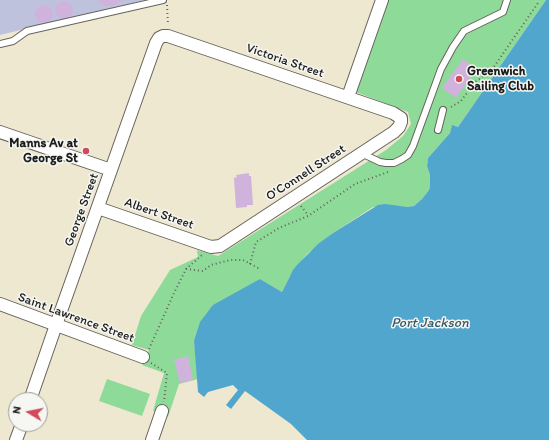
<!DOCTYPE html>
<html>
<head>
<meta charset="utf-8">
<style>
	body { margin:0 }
	#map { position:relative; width:549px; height:440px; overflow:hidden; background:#eee8d1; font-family:Itim,sans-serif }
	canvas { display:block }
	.north { position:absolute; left:8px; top:392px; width:40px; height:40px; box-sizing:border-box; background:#f6f6f2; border:1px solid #9f9f9c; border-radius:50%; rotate:280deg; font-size:11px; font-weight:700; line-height:16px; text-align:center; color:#1c1c1c }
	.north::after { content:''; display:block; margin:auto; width:14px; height:18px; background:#d1495b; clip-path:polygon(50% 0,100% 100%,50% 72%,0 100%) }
</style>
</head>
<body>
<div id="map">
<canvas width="549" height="440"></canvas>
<div class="north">N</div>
</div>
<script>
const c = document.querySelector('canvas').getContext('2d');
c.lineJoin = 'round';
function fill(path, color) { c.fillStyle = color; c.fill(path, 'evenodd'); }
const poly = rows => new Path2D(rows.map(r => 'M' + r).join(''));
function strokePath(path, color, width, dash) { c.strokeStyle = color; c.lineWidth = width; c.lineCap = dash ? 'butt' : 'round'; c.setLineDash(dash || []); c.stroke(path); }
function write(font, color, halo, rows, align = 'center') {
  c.font = font + ' Itim,sans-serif'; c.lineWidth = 3; c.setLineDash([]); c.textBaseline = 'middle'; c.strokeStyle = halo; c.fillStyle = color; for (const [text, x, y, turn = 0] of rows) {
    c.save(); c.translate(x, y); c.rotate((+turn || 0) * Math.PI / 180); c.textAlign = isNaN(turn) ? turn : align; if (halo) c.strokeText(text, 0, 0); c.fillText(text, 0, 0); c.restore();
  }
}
const industrial = poly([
	[0,0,145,0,0,35]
]);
const green = poly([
	[387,0,546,0,458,127,452,126,450,133,428,158,427,166,430,175,430,185,429,190,422,199,414,206,407,207,373,207,333,233,307,254,290,276,282,292,260,279,194,341,198,379,179,384,168,417,153,411,164,373,142,365,149,350,132,345,141,316,170,270,198,257,197,250,218,256,386,150,403,136,411,124,408,112,356,92],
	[107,379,150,394,142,416,99,401]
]);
const water = poly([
	[546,0,549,0,549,440,307,440,291,424,245,391,231,409,226,405,238,390,233,385,208,392,204,397,198,392,194,341,200,322,213,305,260,279,282,292,293,270,297,265,318,244,333,233,378,205,385,204,407,207,414,206,422,199,429,190,430,185,430,175,427,166,428,158,450,133,452,125,458,127]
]);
const building = poly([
	[97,0,122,0,115,5,110,6,105,6],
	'55 10a9 9 0 1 1 18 0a9 9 0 1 1-18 0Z',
	'35 14a9 9 0 1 1 18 0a9 9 0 1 1-18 0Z',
	[463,59,476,69,456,98,442,88],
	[249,173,249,176,251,176,253,205,247,205,247,207,236,208,234,178,237,177,236,175],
	[188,356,193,380,180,383,174,360]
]);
const path = poly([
	[167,5,168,25],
	[451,107,461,101,475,82,491,71,538,3],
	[301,206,308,215],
	[250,264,256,242,279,228,308,216,355,184,388,172],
	[186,269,203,271,211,265,230,260,243,260,260,269],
	[149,349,174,293,186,269,202,255],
	[151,363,167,373,164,402]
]);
const lane = poly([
	[0,44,13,41,27,31,163,0],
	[438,130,443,110],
	[361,153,380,162,386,163,394,163,402,159,408,155,413,146,441,69,453,47,464,31,503,12,507,0]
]);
const street = poly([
	[348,97,382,0],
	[0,132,111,170],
	[0,304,143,357],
	[30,400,56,325,156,43,159,38,163,36,168,36,393,113,401,118,401,122,399,127,394,132,220,246,211,247,98,208],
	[16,440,22,424],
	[152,440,162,411]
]);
const markers = [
	[459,79,4,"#d1495b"],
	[86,151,4,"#d1495b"]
];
const streetNames = [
	["Victoria Street",285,61,19],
	["O'Connell Street",306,173,-33],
	["George Street",82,210,-70],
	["Albert Street",159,214,19],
	["Saint Lawrence Street",76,318,20]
];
const poiNames = [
	["Greenwich",467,72],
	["Sailing Club",467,87],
	["Manns Av at",78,144,"right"],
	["George St",78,159,"right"]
];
const waterNames = [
	["Port Jackson",430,323]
];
fill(industrial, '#bfc2dd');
fill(green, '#8eda98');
fill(water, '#51a6cd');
fill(building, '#d0b3dd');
strokePath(lane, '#66635b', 8);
strokePath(street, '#66635b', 14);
strokePath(path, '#66635b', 2, [1, 3]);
strokePath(lane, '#fff', 6);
strokePath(street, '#fff', 12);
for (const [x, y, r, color] of markers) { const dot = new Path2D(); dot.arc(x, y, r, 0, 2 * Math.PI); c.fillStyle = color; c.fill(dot); strokePath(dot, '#f6f6f2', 1.5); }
write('13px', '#1c1c1c', '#f6f6f2', streetNames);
write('bold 13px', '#1c1c1c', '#f6f6f2', poiNames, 'left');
write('italic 14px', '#345a6c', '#f6f6f2', waterNames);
</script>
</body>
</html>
